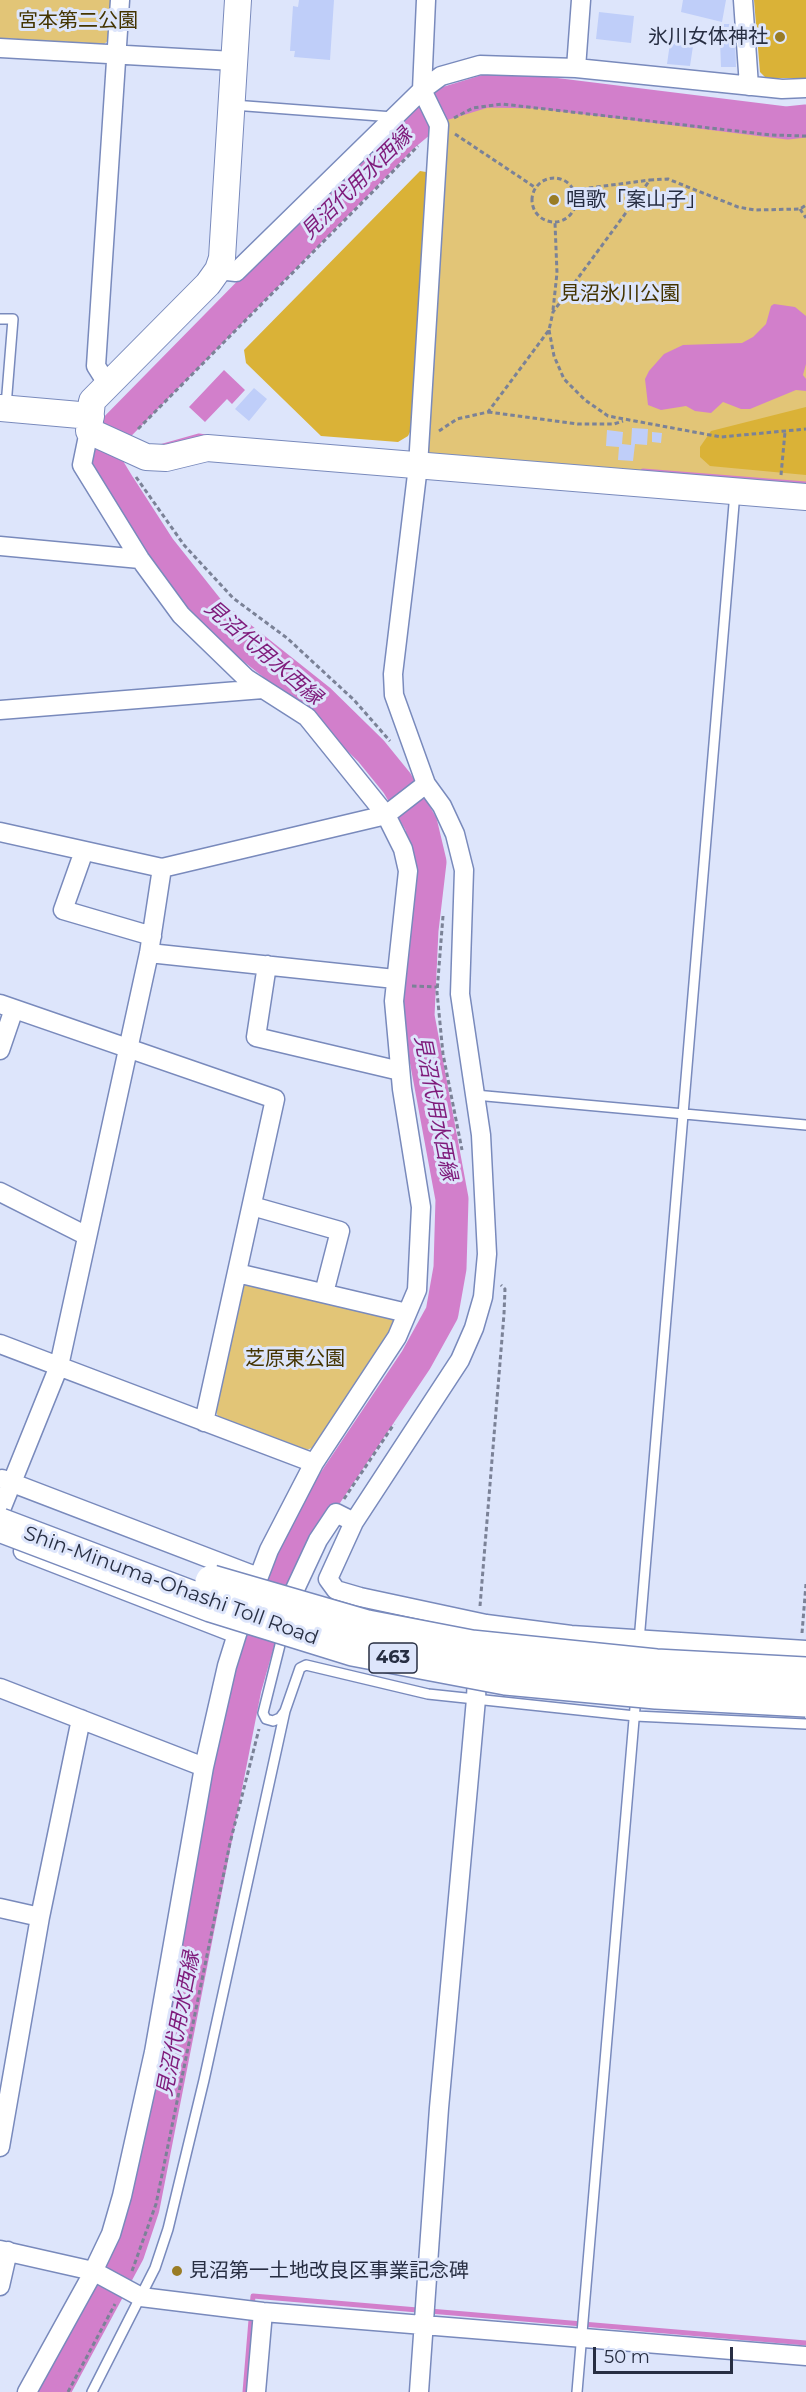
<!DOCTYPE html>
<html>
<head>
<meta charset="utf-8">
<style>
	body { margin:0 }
	#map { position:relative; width:806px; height:2392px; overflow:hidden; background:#dde5fb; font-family:Montserrat,sans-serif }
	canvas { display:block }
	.scale { position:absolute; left:593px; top:2347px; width:140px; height:27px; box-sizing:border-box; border:3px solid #272e42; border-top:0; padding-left:8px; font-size:18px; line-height:21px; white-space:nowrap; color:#272e42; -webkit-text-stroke:4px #dde5fb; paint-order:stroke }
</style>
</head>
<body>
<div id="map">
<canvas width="806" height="2392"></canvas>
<div class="scale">50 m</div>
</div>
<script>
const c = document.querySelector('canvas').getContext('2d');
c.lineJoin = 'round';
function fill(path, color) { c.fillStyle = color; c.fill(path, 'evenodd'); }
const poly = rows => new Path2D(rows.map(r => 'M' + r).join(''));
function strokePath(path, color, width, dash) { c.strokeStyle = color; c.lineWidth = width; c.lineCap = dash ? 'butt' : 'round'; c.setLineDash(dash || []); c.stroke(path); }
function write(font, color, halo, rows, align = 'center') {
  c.font = font + ' Montserrat,"Noto Sans JP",sans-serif'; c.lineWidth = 6; c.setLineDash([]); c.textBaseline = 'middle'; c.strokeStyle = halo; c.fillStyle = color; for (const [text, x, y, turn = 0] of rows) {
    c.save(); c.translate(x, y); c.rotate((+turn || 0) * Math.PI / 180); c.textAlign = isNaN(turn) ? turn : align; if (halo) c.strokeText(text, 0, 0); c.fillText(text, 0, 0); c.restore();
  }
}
const green = poly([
	[0,0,112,0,110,39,104,44,0,38],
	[503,101,770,133,806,133,806,487,423,456,447,117,471,106],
	[246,1279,402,1318,316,1446,307,1450,218,1417,215,1407]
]);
const forest = poly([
	[754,0,806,0,806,78,766,78,760,72],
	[420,171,426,172,431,178,411,430,408,436,398,442,321,436,246,363,244,350],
	[806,407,806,475,710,466,700,457,700,447,711,431]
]);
const water = poly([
	[774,304,795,307,806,316,806,364,803,375,806,379,806,391,796,390,750,409,741,409,723,402,711,413,695,411,686,406,661,410,648,405,645,379,649,371,664,354,683,345,742,343,753,337,766,324,771,306],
	[224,370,245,390,232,404,227,399,205,422,189,407]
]);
const stream = poly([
	[160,447,199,436,206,437],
	[643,471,806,484],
	[245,2392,253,2296,806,2343]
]);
const river = poly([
	[280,1581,312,1515,416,1360,442,1313,450,1268,452,1199,418,1016,422,930,430,862,421,824,397,783,371,751,320,701,213,616,159,548,119,486,105,463,105,446,118,426,404,135,440,105,486,91,537,92,787,123,806,121],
	[53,2392,128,2253,143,2208,245,1688,259,1639]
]);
const building = poly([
	[299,0,334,0,330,60,294,57,295,51,290,51,293,6,298,7],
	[683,0,726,0,722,22,681,12],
	[599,12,634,16,631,43,596,39],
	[724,24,734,24,735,35,724,36],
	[735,39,736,67,721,67,720,40],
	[670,43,693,46,690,66,667,64],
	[254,388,267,399,249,421,235,409],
	[632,428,648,429,647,445,635,444,633,461,618,460,619,447,606,446,607,430,623,432,622,444,631,445],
	[652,432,662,433,661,443,652,442]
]);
const path = poly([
	[454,118,473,108,502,104,771,135,806,136],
	[455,134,536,188],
	'532 200a22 22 0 1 1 44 0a22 22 0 1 1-44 0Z',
	[574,190,650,180],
	[800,209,806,218],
	[553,310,557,273,555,223],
	[549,330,554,356,564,379,585,400,608,416,721,437,806,429],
	[488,412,578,424,614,424,623,421],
	[138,429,418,146],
	[439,431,457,419,488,412,549,330,553,312,650,180,668,179,738,207,755,210,800,209,806,205],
	[781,475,785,432],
	[136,477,184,545,233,598,287,638,354,700,390,741],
	[443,916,437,992,443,1054,462,1150],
	[412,986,437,987],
	[344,1499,394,1424],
	[480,1606,504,1314,505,1289,501,1285],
	[802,1633,806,1584],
	[132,2271,156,2204,230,1843,259,1729],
	[68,2392,115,2304]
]);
const lane = poly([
	[233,105,393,117],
	[0,319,13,319,6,406],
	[475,1095,806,1125],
	[278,1634,282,1637,263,1713,266,1719,273,1721,280,1718,285,1711,300,1668,306,1665,428,1694,635,1716,806,1724],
	[639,1641,735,492],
	[92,2392,155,2268,168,2229,204,2080,285,1711],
	[577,2392,636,1696]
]);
const street = poly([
	[743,0,749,86],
	[0,48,234,61],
	[576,68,581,0],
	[218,270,236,272,422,90,426,0],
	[108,385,96,366,120,0],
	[0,546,140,559],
	[0,710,263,689],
	[0,832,162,868,386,815,426,784,394,695,393,674,418,466,439,125,422,90,441,76,480,65,576,68,782,89,806,88],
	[84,851,63,910,152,936],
	[149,953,395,979],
	[267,965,256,1037,400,1071],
	[0,1004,275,1099,204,1422],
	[0,1050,14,1009],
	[0,1192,87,1236],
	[252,1206,340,1231,324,1293],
	[237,1273,407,1313],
	[0,1344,314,1463],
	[2,1479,258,1577],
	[0,1512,59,1366,149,953,162,868],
	[354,1522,460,1360,474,1328,483,1297,487,1254,481,1135,460,994,464,870,455,834,442,806,426,784],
	[23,1551,237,1634],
	[277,1598,290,1600,318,1540,336,1513,354,1522,328,1579,336,1590,360,1597,486,1624,571,1635,806,1650],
	[0,1688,204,1767],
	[0,1908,40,1917],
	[0,2147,40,1917,81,1719],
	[0,2250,93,2271,141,2297,263,2312,806,2356],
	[0,2286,8,2251],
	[27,2392,89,2280,111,2234,122,2196,154,2052,204,1767,227,1666,237,1634,269,1550,314,1463,397,1337,417,1290,421,1207,402,1089,394,1001,408,871,403,849,386,815,307,717,246,678,181,615,140,559,82,465,89,431],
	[256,2392,263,2312],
	[419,2392,439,2108,476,1699,479,1623]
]);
const secondary = poly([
	[238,0,222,258,218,270,208,284,92,401,89,431,146,457,166,458,207,448,806,497],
	[0,408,91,416]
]);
const highwayBridge = poly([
	[0,1525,211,1605,353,1649,506,1678,656,1692,806,1700],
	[212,1582,367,1627,471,1647,656,1666,806,1674]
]);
const markers = [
	[780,37,6,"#997c25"],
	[554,200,6,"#997c25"],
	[177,2271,6,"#997c25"]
];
const shields = [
	[393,1658,48]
];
const shieldNames = [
	["463",393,1658]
];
const parkNames = [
	["宮本第二公園",78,21],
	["見沼氷川公園",620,294],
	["芝原東公園",295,1359]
];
const poiNames = [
	["氷川女体神社",768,37,"right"],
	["唱歌「案山子」",566,200],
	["見沼第一土地改良区事業記念碑",189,2271]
];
const streetNames = [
	["Shin-Minuma-Ohashi Toll Road",171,1586,20]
];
const waterNames = [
	["見沼代用水西縁",357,184,-45],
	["見沼代用水西縁",263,653,41],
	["見沼代用水西縁",435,1108,79],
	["見沼代用水西縁",179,2024,-79]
];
fill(green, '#e2c577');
fill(forest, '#dab237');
fill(water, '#d27fcb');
strokePath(stream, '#d27fcb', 5);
strokePath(river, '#d27fcb', 33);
fill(building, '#bfcef9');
strokePath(lane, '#798abc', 12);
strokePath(street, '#798abc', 21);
strokePath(secondary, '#798abc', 28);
strokePath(path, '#7b8297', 3, [4.5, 3]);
strokePath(lane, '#fff', 9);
strokePath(street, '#fff', 18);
strokePath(secondary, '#fff', 26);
strokePath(highwayBridge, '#798abc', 36, []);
strokePath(highwayBridge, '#fff', 33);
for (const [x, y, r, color] of markers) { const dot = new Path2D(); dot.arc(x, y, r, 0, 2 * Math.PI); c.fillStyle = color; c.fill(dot); strokePath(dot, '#dde5fb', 2); }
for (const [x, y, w] of shields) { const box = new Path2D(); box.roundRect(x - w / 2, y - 15, w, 30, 4.5); c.fillStyle = '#dde5fb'; c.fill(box); strokePath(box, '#272e42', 1.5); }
write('bold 18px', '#272e42', null, shieldNames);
write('20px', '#443400', '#dde5fb', parkNames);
write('20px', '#272e42', '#dde5fb', poiNames, 'left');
write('20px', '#272e42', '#dde5fb', streetNames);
write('italic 21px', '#7f1b7b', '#dde5fb', waterNames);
</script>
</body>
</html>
